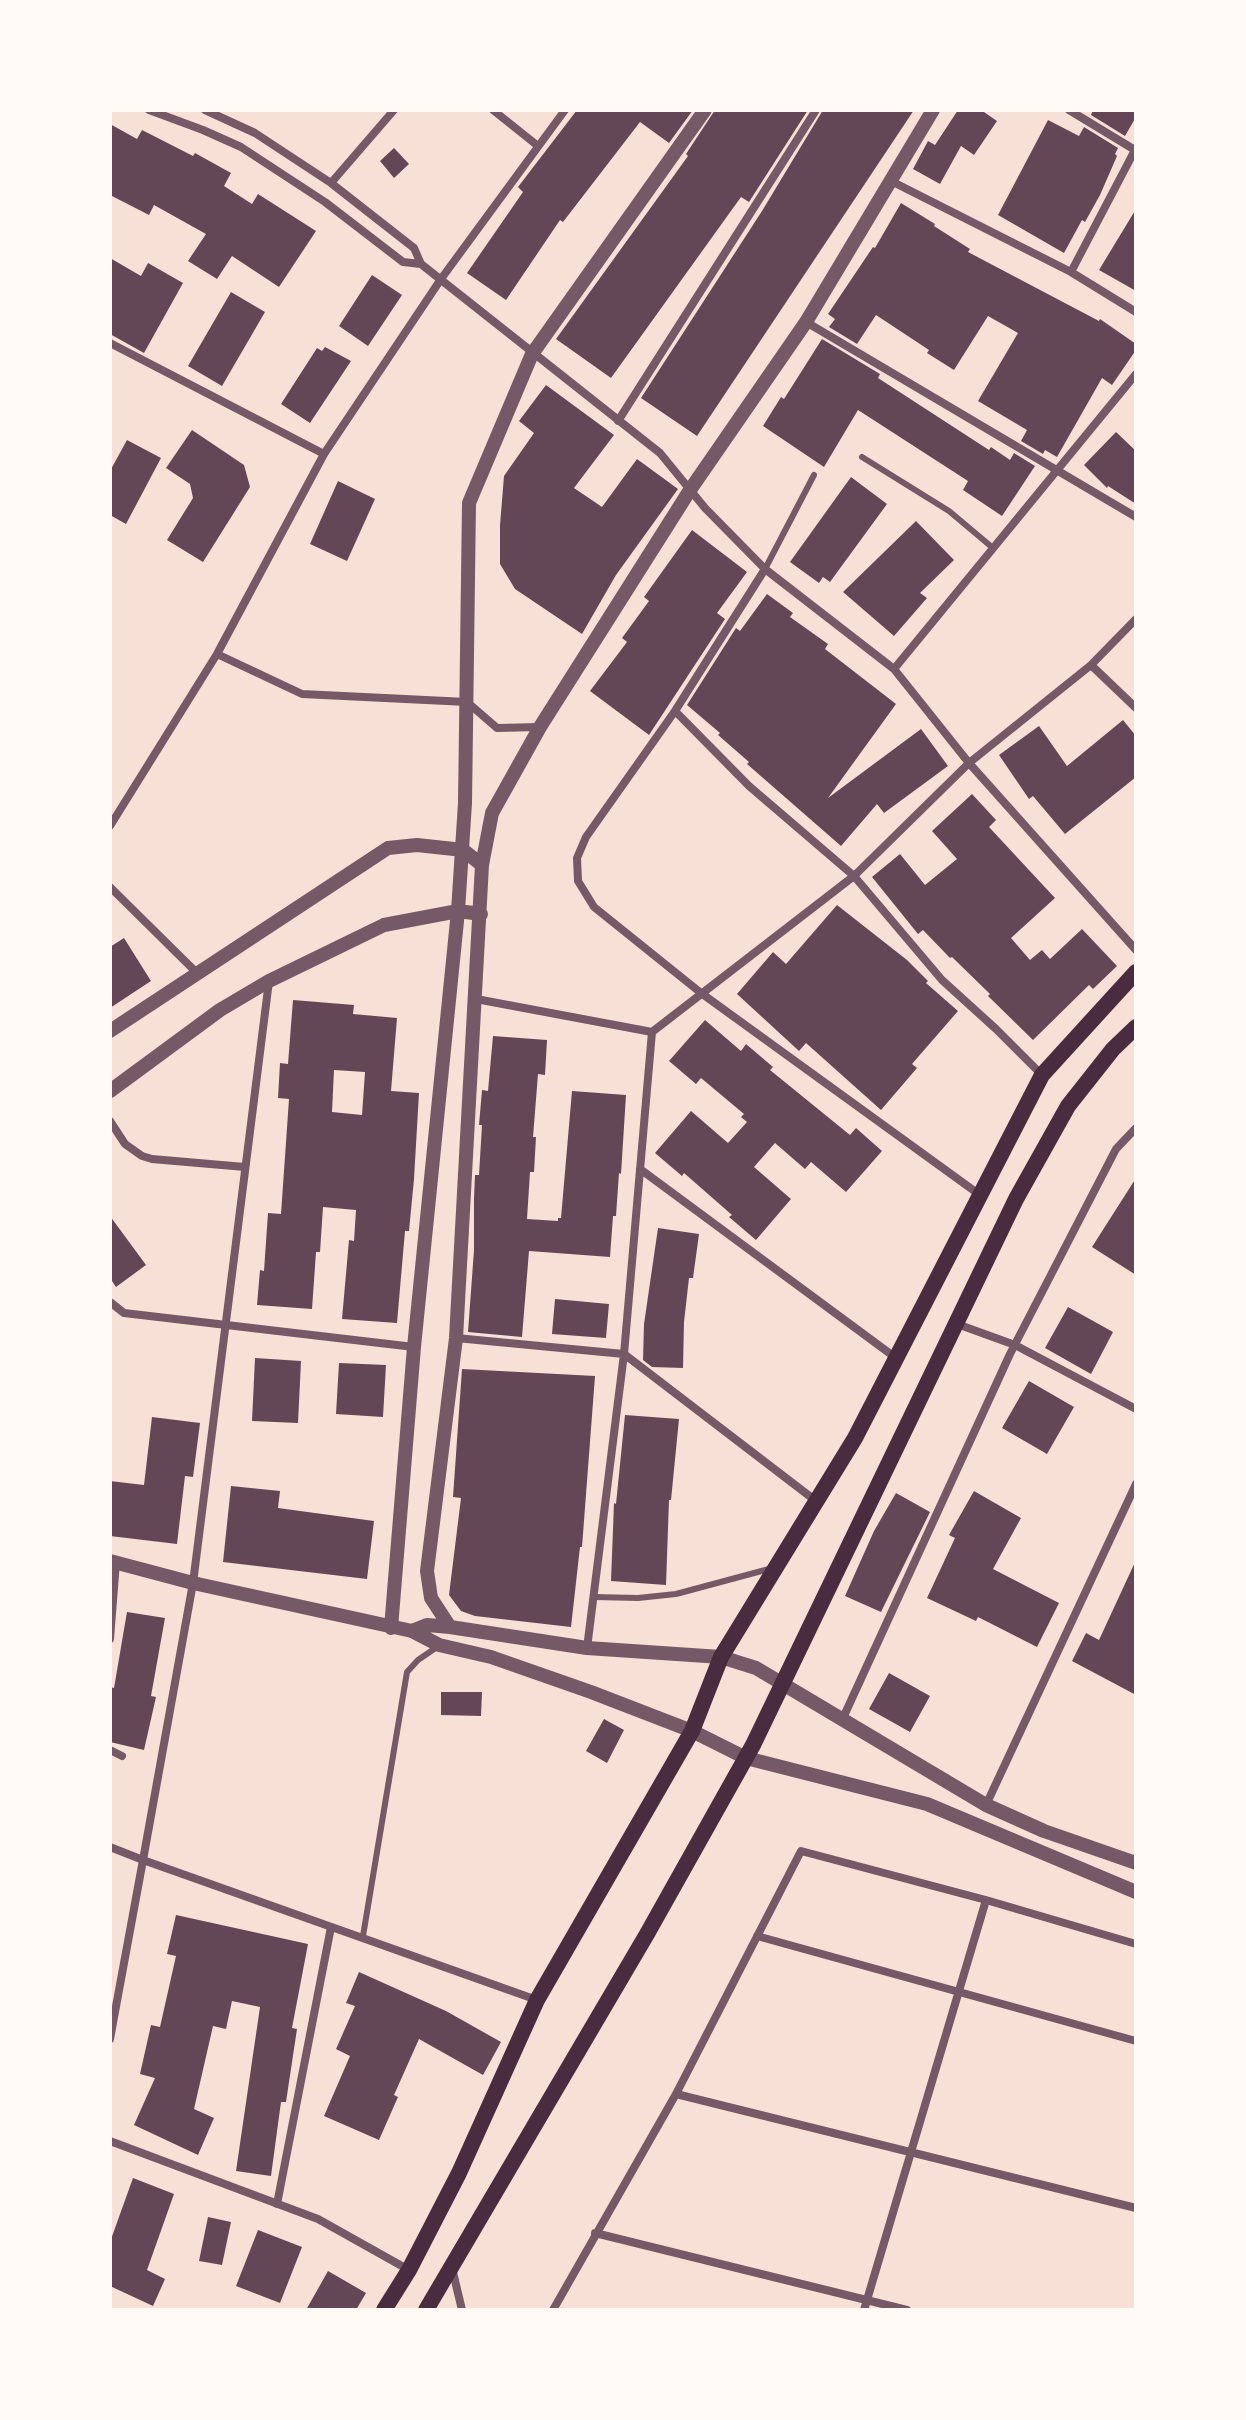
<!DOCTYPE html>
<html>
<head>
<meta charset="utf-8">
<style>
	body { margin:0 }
	#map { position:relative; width:1246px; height:2420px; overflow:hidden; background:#f7e1d7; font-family:"Space Grotesk",sans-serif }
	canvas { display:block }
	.frame { position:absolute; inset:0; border:112px solid #fffaf5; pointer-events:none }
</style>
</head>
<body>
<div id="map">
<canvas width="1246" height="2420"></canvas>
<div class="frame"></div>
</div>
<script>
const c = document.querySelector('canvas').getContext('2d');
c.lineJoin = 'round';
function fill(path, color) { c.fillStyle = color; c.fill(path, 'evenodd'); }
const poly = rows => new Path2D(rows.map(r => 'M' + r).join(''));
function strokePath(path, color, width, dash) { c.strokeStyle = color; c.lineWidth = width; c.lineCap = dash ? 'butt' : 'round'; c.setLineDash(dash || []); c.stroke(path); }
const building = poly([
	[577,110,693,110,669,143,640,122,563,222,560,220,506,300,467,273,523,192,518,187],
	[715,110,808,110,749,202,741,197,611,378,556,339,688,156,686,154],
	[823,110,914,110,697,436,641,398,762,211],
	[958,110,981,110,997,121,974,155,961,146,940,184,913,169,928,141,935,145],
	[1093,110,1136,110,1136,117,1125,136,1091,115],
	[1048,120,1079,136,1084,127,1118,148,1115,154,1117,156,1100,195,1085,222,1082,220,1064,253,998,215],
	[110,124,137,139,142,130,193,156,195,153,231,173,224,186,252,204,258,194,316,231,279,287,232,256,217,279,188,261,206,234,154,205,149,215,110,195],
	[394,148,409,164,394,178,380,161],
	[901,203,935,224,934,226,970,249,968,252,1099,321,1100,319,1136,344,1136,350,1112,385,1102,378,1057,457,1045,450,1043,454,1021,441,1027,430,978,401,1018,333,988,316,954,370,927,353,929,350,876,315,857,344,829,327,835,319,828,314,873,247,875,248],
	[1136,209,1136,291,1099,270],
	[110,258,141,276,148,263,183,283,144,353,110,334],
	[372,275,402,295,368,346,339,326],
	[231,292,265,312,222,386,188,366],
	[822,339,880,374,878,378,989,450,991,447,1010,460,1014,453,1035,466,1002,516,963,490,968,481,858,410,824,467,763,426,781,397,784,399],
	[325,347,351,361,310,423,281,404,317,348,322,351],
	[546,385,614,435,574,488,602,507,637,459,678,489,616,575,582,634,515,589,500,564,500,525,504,476,534,433,519,421],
	[192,430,244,465,250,487,203,562,167,540,193,498,190,484,166,468],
	[1116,432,1136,451,1136,504,1108,486,1107,488,1084,465],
	[127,440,161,458,126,524,110,515,110,471],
	[851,477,887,504,830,582,823,577,819,583,790,562],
	[338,481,375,499,347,561,310,544],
	[916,521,954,560,920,593,927,598,894,636,843,592],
	[692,530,747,572,717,613,725,619,649,735,590,691,627,642,622,638,649,601,644,597],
	[767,594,793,613,790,617,828,644,825,649,896,704,828,798,921,729,948,766,884,813,877,804,841,846,747,764,749,762,718,735,720,733,687,705,736,628,740,631],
	[1123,720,1136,736,1136,777,1065,834,1033,796,1029,799,999,755,1039,726,1067,766],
	[972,794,996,820,989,827,1055,898,1011,938,1030,960,1042,950,1050,959,1082,929,1117,966,1093,989,1089,985,1033,1040,988,996,990,994,952,957,950,958,923,930,918,934,872,877,900,854,925,885,957,859,932,831],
	[837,905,907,960,928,981,926,983,958,1011,912,1064,917,1068,881,1110,806,1043,799,1051,737,994,773,952,786,964],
	[124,938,151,981,110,1008,110,947],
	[293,1000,354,1005,353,1014,397,1018,391,1091,419,1093,414,1179,409,1231,405,1231,397,1323,342,1319,349,1240,354,1241,356,1210,323,1207,320,1252,316,1252,312,1309,257,1305,260,1270,264,1271,268,1213,281,1214,289,1099,278,1098,280,1063,288,1064],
	[334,1070,365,1072,362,1115,332,1112],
	[705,1020,741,1051,746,1044,773,1067,770,1070,850,1135,856,1128,882,1151,846,1192,811,1162,805,1169,775,1143,754,1167,791,1199,756,1240,729,1217,732,1215,684,1173,682,1176,655,1153,691,1111,728,1143,747,1122,741,1117,744,1114,701,1078,696,1084,669,1061],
	[493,1036,547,1040,545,1075,538,1074,533,1137,536,1137,534,1172,530,1172,527,1219,558,1221,558,1218,561,1218,572,1091,626,1095,621,1174,619,1173,616,1216,613,1216,610,1257,529,1251,522,1337,468,1332,474,1250,474,1198,475,1175,479,1175,482,1125,479,1125,482,1090,488,1091],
	[1136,1178,1136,1275,1092,1247],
	[110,1216,146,1265,116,1287,110,1278],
	[658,1228,699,1234,693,1278,689,1278,684,1322,683,1368,652,1367,643,1360,644,1324],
	[555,1299,609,1304,606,1338,552,1334],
	[1068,1307,1113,1332,1091,1374,1045,1348],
	[255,1358,301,1361,298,1423,252,1421],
	[339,1363,386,1365,383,1417,336,1414],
	[462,1369,595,1376,582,1547,580,1547,571,1627,475,1616,461,1611,449,1595,461,1498,453,1497],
	[1029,1381,1074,1407,1047,1454,1002,1428],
	[625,1415,679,1419,671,1500,669,1500,666,1585,611,1581,614,1503,616,1504],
	[152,1417,200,1423,193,1477,185,1476,177,1544,110,1536,110,1481,144,1485],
	[231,1486,280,1491,278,1508,374,1521,367,1579,223,1562],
	[974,1491,1021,1518,993,1569,1059,1603,1037,1647,978,1617,976,1621,927,1598,955,1538,949,1535],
	[896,1493,930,1512,881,1612,845,1596,874,1531],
	[1136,1560,1136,1695,1072,1661,1086,1633,1099,1640],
	[127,1612,165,1618,151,1696,156,1697,144,1750,110,1742,110,1687,114,1688],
	[889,1673,930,1696,910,1732,869,1709],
	[441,1692,482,1692,481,1716,441,1715],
	[604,1719,624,1730,607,1763,586,1751],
	[176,1915,308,1944,292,2028,297,2029,286,2102,281,2102,271,2176,236,2171,260,2007,232,2001,226,2029,213,2026,194,2109,214,2118,198,2155,134,2125,155,2078,140,2074,151,2025,160,2027,176,1956,167,1954],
	[359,1972,446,2011,501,2042,483,2075,419,2039,394,2095,398,2097,379,2140,324,2116,350,2056,336,2049,355,2006,346,2003],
	[133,2178,174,2194,147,2270,165,2279,153,2306,110,2286,110,2242],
	[208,2217,231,2222,222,2265,199,2261],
	[258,2230,302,2247,280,2303,236,2286],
	[328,2271,366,2293,356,2310,306,2310]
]);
const service = poly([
	[862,457,949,511,993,548],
	[765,569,814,475],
	[594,1597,638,1598,676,1594,769,1569],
	[363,1936,407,1672,418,1660,437,1647]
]);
const minor = poly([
	[149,110,203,130,241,147,325,202,403,262,421,264],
	[205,110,255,133,331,183,414,248,421,264,660,453,705,508,765,569,894,669,969,763,1136,950],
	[493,110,538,146],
	[1069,110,1135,150],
	[891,181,1071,272,1136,312],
	[331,183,394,110],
	[1071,272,1136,148],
	[806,322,1136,517],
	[110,343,324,454],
	[618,421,816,110],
	[765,569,675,711,586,837,577,858,578,881,594,907,701,993,980,1195],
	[217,654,302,694,467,702,497,728,539,727],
	[1091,665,1136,708],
	[894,669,1136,374],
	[675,711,749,786,854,876,942,980,996,1029,1042,1075],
	[110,826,217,654,324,454,441,279,565,110],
	[110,887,197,973],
	[269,981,193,1583,143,1860,537,2000],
	[476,999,652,1032],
	[110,1121,125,1144,142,1156,152,1159,245,1167],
	[640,1169,896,1358],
	[110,1302,124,1313,414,1347],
	[957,1324,1015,1345,1136,1409],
	[456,1338,624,1354,816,1501],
	[110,1639,116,1562],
	[587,1648,624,1354,652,1032,854,876,969,763,1091,665,1136,619],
	[843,1718,1010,1354,1116,1149,1136,1128],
	[110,1750,122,1756],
	[986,1805,1136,1484],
	[110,1847,143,1860,110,2039],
	[757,1936,1136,2041],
	[676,2094,1136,2208],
	[110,2141,318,2219,409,2270],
	[277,2204,331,1927],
	[595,2233,907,2310],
	[452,2268,462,2310],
	[553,2310,676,2094,801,1851,986,1900,1136,1944],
	[864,2310,986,1900]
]);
const tertiary = poly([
	[110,1031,388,848,417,845,463,850,482,865],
	[110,1091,220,1010,269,981,384,925,458,911,481,914],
	[110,1561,193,1583,412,1631,439,1645,491,1657,591,1692,692,1731,746,1758,927,1804,1136,1892],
	[450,1627,431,1598,427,1571,456,1338,482,865,492,813,540,727,690,490,806,322,933,110],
	[391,1628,414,1347,458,911,465,803,469,503,532,354,705,110],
	[412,1631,427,1625,450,1627,587,1648,721,1657,756,1668,986,1805,1044,1831,1136,1863]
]);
const secondary = poly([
	[384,2310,409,2270,459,2173,537,2000,692,1731,721,1657,855,1438,1042,1075,1136,972],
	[426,2310,647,1934,753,1745,1016,1199,1068,1106,1113,1049,1136,1027]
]);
fill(building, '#644757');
strokePath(service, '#755966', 6);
strokePath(minor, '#755966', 8);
strokePath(tertiary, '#755966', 14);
strokePath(secondary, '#4a2c40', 16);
</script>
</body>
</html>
